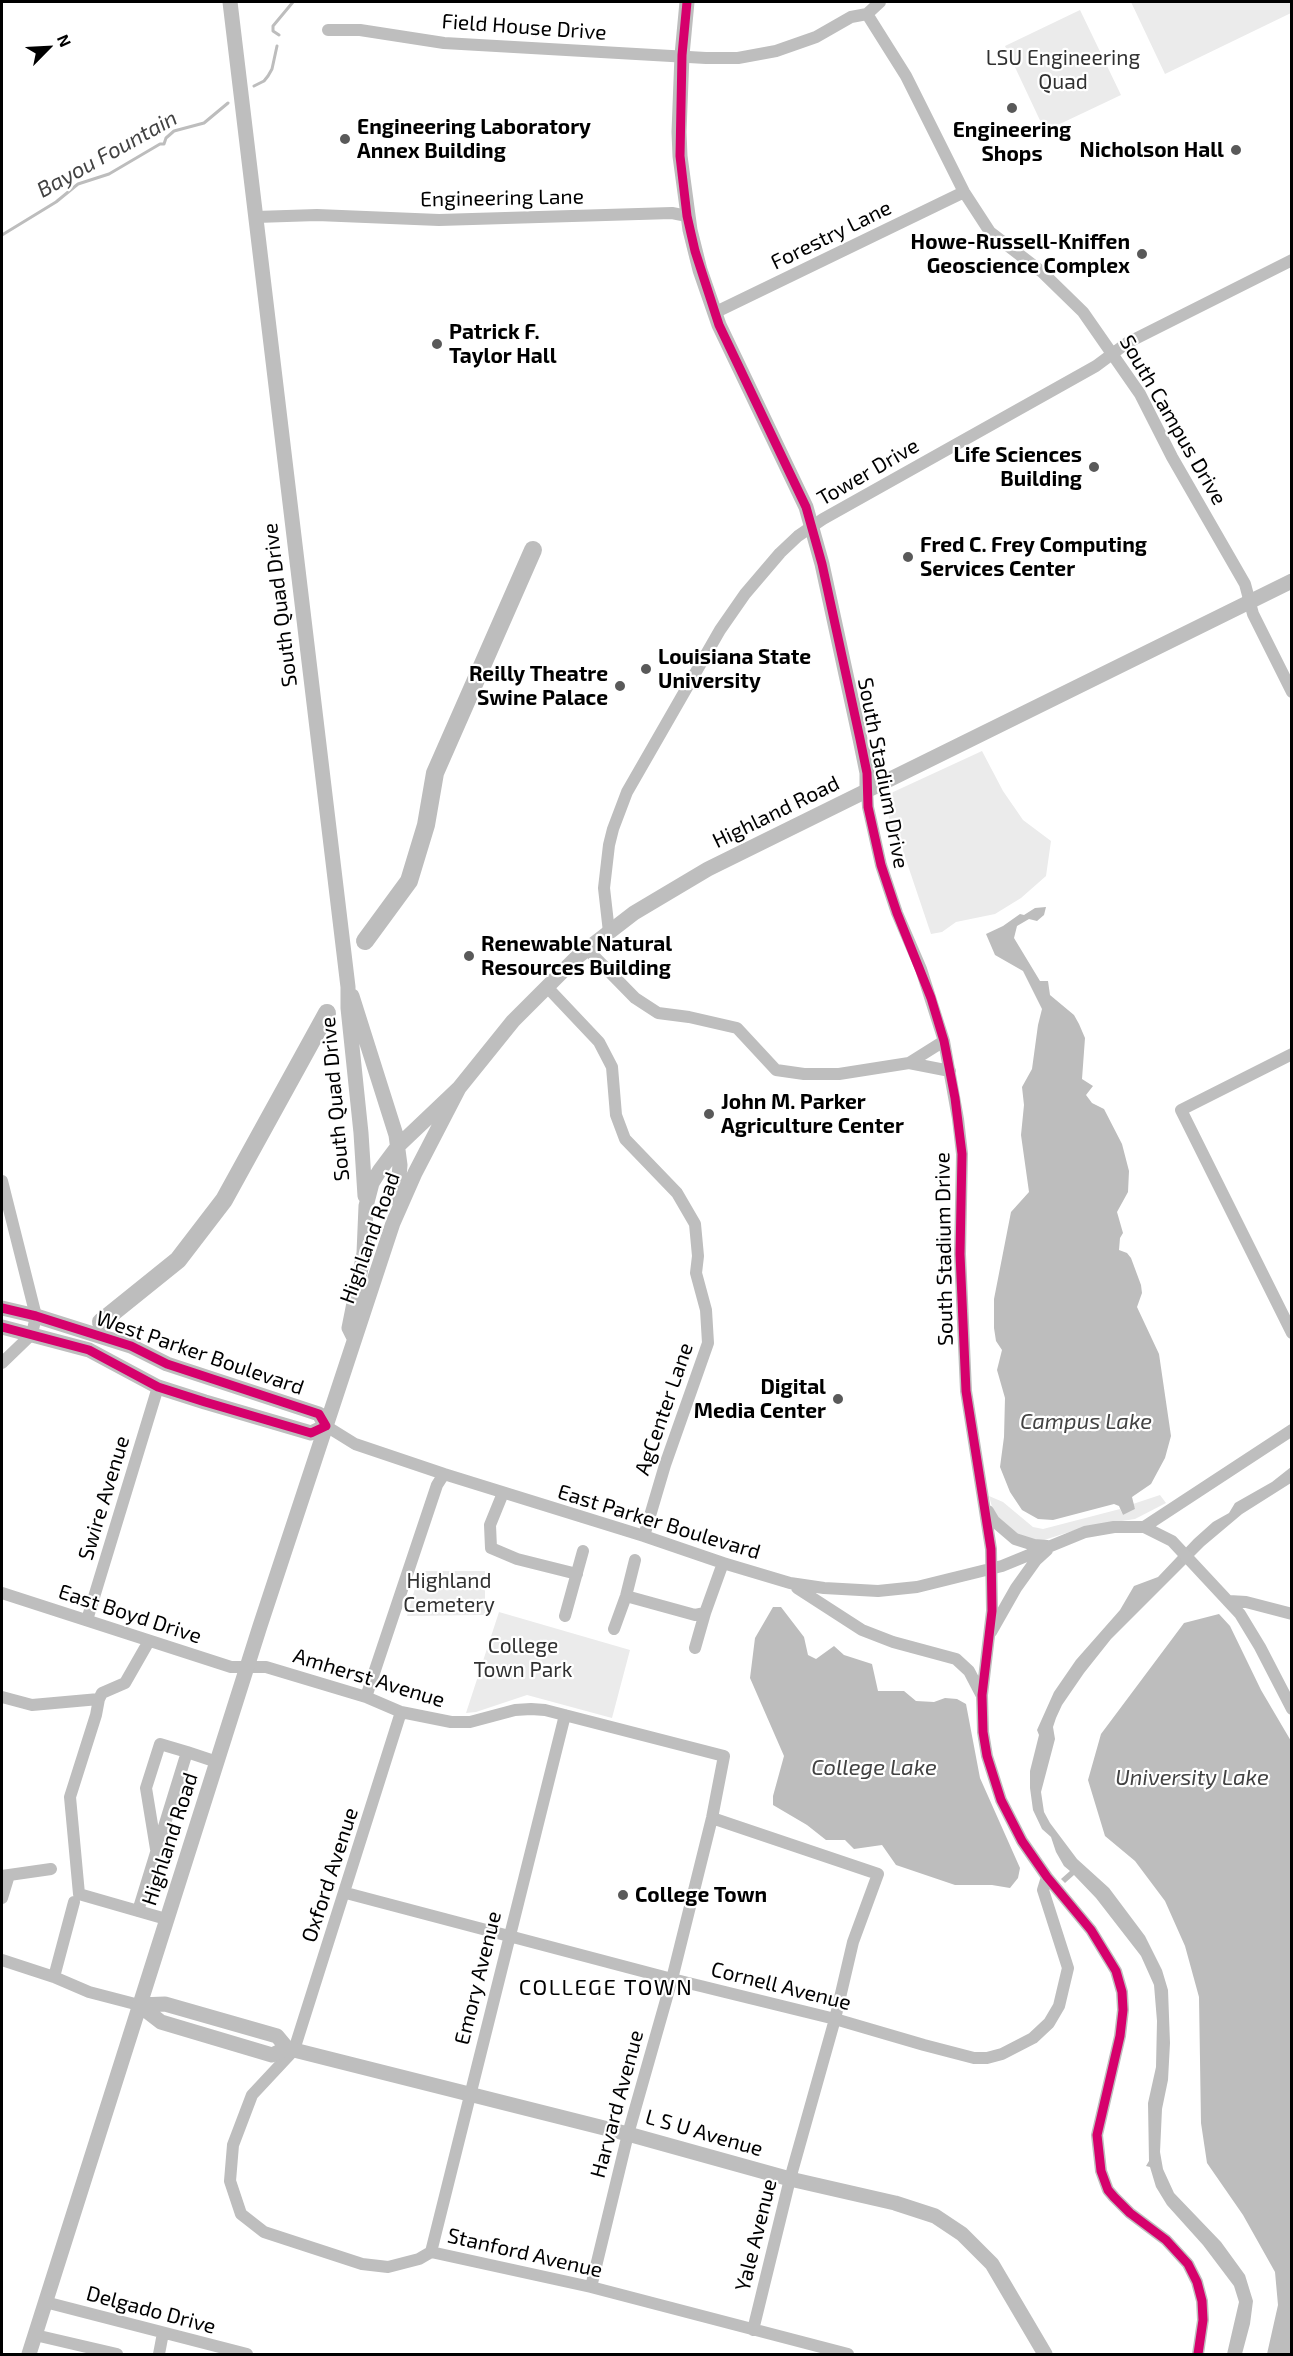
<!DOCTYPE html>
<html>
<head>
<meta charset="utf-8">
<style>
	body { margin:0 }
	#map { position:relative; width:1293px; height:2356px; overflow:hidden; background:#fff; font-family:"Exo 2",sans-serif }
	canvas { display:block }
	.frame { position:absolute; inset:0; border:3px solid #000; pointer-events:none }
	.north { position:absolute; left:18px; top:18px; width:60px; height:60px; -webkit-text-stroke:4px #fff; paint-order:stroke; rotate:66deg; font-size:16px; font-weight:700; line-height:24px; text-align:center; color:#000 }
	.north::after { content:''; display:block; margin:auto; width:21px; height:27px; background:#000; clip-path:polygon(50% 0,100% 100%,50% 72%,0 100%) }
</style>
</head>
<body>
<div id="map">
<canvas width="1293" height="2356"></canvas>
<div class="frame"></div>
<div class="north">N</div>
</div>
<script>
const c = document.querySelector('canvas').getContext('2d');
c.lineJoin = 'round';
function fill(path, color) { c.fillStyle = color; c.fill(path, 'evenodd'); }
const poly = rows => new Path2D(rows.map(r => 'M' + r).join(''));
function strokePath(path, color, width, dash) { c.strokeStyle = color; c.lineWidth = width; c.lineCap = dash ? 'butt' : 'round'; c.setLineDash(dash || []); c.stroke(path); }
function write(font, color, halo, rows, align = 'center') {
  c.font = font + ' "Exo 2",sans-serif'; c.lineWidth = 4.5; c.setLineDash([]); c.textBaseline = 'middle'; c.strokeStyle = halo; c.fillStyle = color; for (const [text, x, y, turn = 0] of rows) {
    c.save(); c.translate(x, y); c.rotate((+turn || 0) * Math.PI / 180); c.textAlign = isNaN(turn) ? turn : align; if (halo) c.strokeText(text, 0, 0); c.fillText(text, 0, 0); c.restore();
  }
}
const green = poly([
	[1131,2,1291,2,1291,13,1165,74],
	[1080,10,1121,95,1045,131,1005,46],
	[982,751,1003,791,1023,820,1051,841,1046,876,1021,898,995,914,956,922,942,932,931,934,899,839,892,833,887,807,891,793],
	[1160,1495,1166,1503,1135,1519,1088,1526,1041,1541,1027,1540,1003,1525,992,1507,989,1496,1003,1502,1033,1527,1043,1529,1120,1509,1123,1515,1135,1509,1133,1504],
	[420,1571,485,1571,485,1615,407,1616],
	[499,1612,630,1650,612,1718,527,1695,476,1712,466,1713]
]);
const water = poly([
	[1046,907,1044,915,1037,921,1029,919,1017,926,1014,938,1040,981,1048,981,1050,995,1074,1015,1079,1024,1085,1038,1082,1079,1093,1086,1086,1095,1092,1103,1104,1109,1122,1144,1129,1171,1128,1192,1117,1212,1123,1233,1120,1238,1119,1250,1127,1253,1131,1258,1141,1285,1142,1293,1137,1307,1159,1354,1171,1436,1165,1458,1151,1484,1132,1497,1135,1509,1123,1515,1119,1506,1114,1504,1053,1520,1038,1519,1022,1510,1010,1492,1000,1467,1004,1437,1005,1398,997,1370,1002,1350,996,1341,994,1328,994,1299,1011,1212,1029,1192,1021,1135,1024,1105,1022,1087,1032,1069,1038,1025,1042,1009,1023,971,995,955,986,934,1003,926,1020,914,1024,915,1035,908],
	[1291,1467,1291,1483,1242,1514,1204,1546,1111,1639,1084,1673,1062,1705,1056,1718,1053,1727,1055,1739,1041,1792,1044,1812,1050,1823,1077,1859,1109,1888,1145,1936,1162,1970,1168,1990,1170,2043,1168,2080,1162,2109,1160,2152,1163,2169,1174,2193,1221,2242,1245,2275,1253,2301,1250,2324,1242,2354,1227,2354,1239,2302,1234,2286,1203,2245,1167,2205,1156,2187,1150,2167,1146,2166,1149,2161,1148,2103,1156,2067,1157,2021,1154,1985,1141,1956,1096,1898,1074,1875,1065,1883,1061,1879,1070,1871,1064,1866,1056,1852,1051,1837,1042,1829,1033,1810,1030,1788,1030,1771,1039,1735,1037,1730,1054,1692,1076,1660,1120,1610,1134,1586,1158,1577,1194,1539,1213,1522,1229,1513,1235,1503,1272,1482],
	[773,1607,781,1607,804,1637,808,1655,816,1659,834,1646,844,1655,872,1664,878,1691,904,1691,916,1701,934,1702,945,1698,957,1699,966,1704,980,1778,1020,1868,1018,1878,1010,1888,992,1885,955,1885,896,1865,882,1845,854,1849,845,1840,826,1840,807,1825,773,1805,773,1796,784,1756,750,1678,755,1638],
	[1219,1614,1230,1626,1261,1690,1291,1741,1291,2354,1267,2354,1278,2305,1275,2272,1243,2215,1207,2163,1201,2123,1199,1997,1185,1946,1165,1901,1135,1861,1105,1836,1088,1780,1101,1734,1184,1623]
]);
const stream = poly([
	[279,35,273,31,273,26,293,2],
	[254,86,264,81,268,76,272,69,277,46],
	[2,235,56,202,78,184,109,174,160,144,164,144,166,138,174,131,204,123,228,103]
]);
const river = poly([
	[365,941,409,881,426,825,435,773,533,550],
	[101,1322,178,1260,224,1200,327,1013]
]);
const minor = poly([
	[867,14,906,76,964,192,990,232,1042,272,1083,312,1140,394,1172,457,1245,584,1253,614,1292,692],
	[328,30,360,30,444,43,706,58,738,58,776,51,816,37,851,17,867,14,880,2],
	[256,217,317,215,439,220,672,213,687,216],
	[714,313,964,192],
	[867,790,868,807,881,865,897,913,921,969,944,1041,958,1119,962,1154,960,1254,966,1391,991,1549,992,1611,982,1695,983,1732,987,1756,1001,1800,1022,1841,1047,1877,1091,1930,1116,1971,1122,1992,1123,2010,1120,2036,1097,2135,1101,2171,1108,2190,1114,2197,1130,2213,1166,2240,1188,2264,1197,2282,1202,2301,1203,2320,1198,2354],
	[609,932,604,888,609,845,613,829,627,792,720,630,745,594,780,553,798,536,823,519,1096,366,1127,343,1292,260],
	[587,949,635,998,658,1013,689,1017,737,1028,776,1070,804,1074,839,1074,909,1063,944,1041],
	[547,987,599,1042,612,1067,616,1115,625,1139,677,1193,695,1224,698,1256,696,1273,706,1310,708,1343,665,1465,644,1536],
	[1292,1054,1181,1110,1292,1333],
	[909,1063,950,1071],
	[2,1181,36,1316,32,1334,2,1363],
	[326,1426,355,1444,444,1474,644,1536,723,1563,790,1583,824,1588,878,1591,917,1587,1002,1566,1085,1532,1114,1527,1144,1527,1172,1541,1240,1614,1260,1647,1292,1709],
	[503,1493,490,1525,491,1548,517,1559,577,1574],
	[988,1511,994,1521,1015,1539,1034,1545,1047,1546],
	[1144,1527,1292,1430],
	[797,1588,862,1630,893,1642,956,1659,969,1671,981,1694],
	[2,1593,231,1667,266,1667,366,1697,401,1712,451,1722,470,1722,515,1710,531,1709,545,1710,724,1756,712,1818,672,1979,628,2134,591,2287],
	[626,1596,695,1615,705,1613],
	[1229,1601,1246,1602,1292,1614],
	[565,1616,583,1551],
	[87,1620,158,1387],
	[614,1629,626,1596,635,1560],
	[991,1632,1016,1588,1036,1560,1047,1550],
	[149,1641,125,1683,102,1693,99,1699,96,1715,70,1797,79,1894,166,1919],
	[695,1648,705,1613,723,1563],
	[2,1697,32,1705,99,1699],
	[366,1697,437,1485,444,1474],
	[401,1712,294,2050,252,2095,233,2145,230,2181,241,2214,264,2232,362,2264,388,2267,419,2259,431,2252,591,2287,848,2354],
	[712,1818,878,1874,853,1942,835,2019,790,2179,753,2330],
	[156,1849,146,1788,160,1744,187,1752],
	[2,1876,51,1869],
	[346,1893,672,1979,835,2019,924,2045,974,2058,987,2058,1002,2054,1033,2038,1049,2023,1059,2006,1068,1968,1043,1890,1047,1877],
	[2,1898,9,1875],
	[138,1911,187,1752,217,1762],
	[2,1960,54,1977,74,1902],
	[54,1977,89,1992,139,2005],
	[431,2252,565,1715],
	[45,2302,247,2354],
	[35,2335,117,2354],
	[159,2354,163,2333]
]);
const tertiary = poly([
	[230,2,348,987,348,1008,361,1133,365,1196],
	[687,2,682,55,679,132,680,156,690,230,700,270,719,325,806,507,822,564,860,739,867,773,867,790],
	[352,996,396,1135,400,1165,397,1199],
	[2,1308,36,1316,131,1346,167,1364,319,1414,326,1426],
	[2,1327,89,1350,158,1387,205,1402,311,1433,326,1426],
	[354,1338,349,1328,364,1253,366,1206,372,1183,380,1170,398,1146,459,1088,513,1021,577,957,634,913,708,869,1292,581],
	[139,2005,165,2004,277,2036,287,2048,294,2050,628,2134,790,2179,895,2203,935,2216,962,2234,992,2264,1045,2354],
	[139,2005,161,2022,272,2055,287,2048],
	[29,2354,260,1626,393,1223,415,1173,459,1088]
]);
const cycleway = poly([
	[687,2,682,55,680,156,687,216,695,251,719,325,806,507,822,564,860,739,867,773,868,807,881,865,897,913,931,998,944,1041,955,1098,962,1154,960,1254,966,1391,991,1549,992,1611,982,1695,983,1732,987,1756,1001,1800,1022,1841,1047,1877,1091,1930,1116,1971,1122,1992,1123,2010,1120,2036,1097,2135,1101,2171,1108,2190,1114,2197,1130,2213,1166,2240,1188,2264,1197,2282,1202,2301,1203,2320,1198,2354],
	[2,1308,36,1316,131,1346,167,1364,319,1414,326,1426,311,1433,205,1402,158,1387,89,1350,2,1327]
]);
const markers = [
	[1012,108,6,"#595959"],
	[345,139,6,"#595959"],
	[1236,150,6,"#595959"],
	[1142,254,6,"#595959"],
	[437,344,6,"#595959"],
	[1094,467,6,"#595959"],
	[908,557,6,"#595959"],
	[646,669,6,"#595959"],
	[620,686,6,"#595959"],
	[469,956,6,"#595959"],
	[709,1114,6,"#595959"],
	[838,1399,6,"#595959"],
	[623,1895,6,"#595959"]
];
const streetNames = [
	["Field House Drive",524,27,4],
	["Engineering Lane",502,198,-1],
	["Forestry Lane",831,235,-26],
	["South Campus Drive",1173,420,60],
	["Tower Drive",868,472,-30],
	["South Quad Drive",280,605,-97],
	["South Stadium Drive",883,773,79],
	["Highland Road",776,812,-26],
	["South Quad Drive",335,1099,-95],
	["Highland Road",370,1238,-70],
	["South Stadium Drive",944,1249,-91],
	["West Parker Boulevard",200,1353,19],
	["AgCenter Lane",664,1409,-71],
	["Swire Avenue",104,1498,-73],
	["East Parker Boulevard",659,1522,17],
	["East Boyd Drive",130,1614,18],
	["Amherst Avenue",369,1678,17],
	["Highland Road",170,1839,-72],
	["Oxford Avenue",330,1875,-72],
	["Emory Avenue",478,1978,-76],
	["Cornell Avenue",781,1986,14],
	["Harvard Avenue",617,2104,-75],
	["L S U Avenue",704,2133,16],
	["Yale Avenue",756,2235,-76],
	["Stanford Avenue",525,2253,13],
	["Delgado Drive",151,2310,15]
];
const parkNames = [
	["LSU Engineering",1063,58],
	["Quad",1063,82],
	["Highland",449,1581],
	["Cemetery",449,1605],
	["College",523,1646],
	["Town Park",523,1670]
];
const poiNames = [
	["Engineering Laboratory",357,127],
	["Annex Building",357,151],
	["Engineering",1012,130,"center"],
	["Shops",1012,154,"center"],
	["Nicholson Hall",1224,150,"right"],
	["Howe-Russell-Kniffen",1130,242,"right"],
	["Geoscience Complex",1130,266,"right"],
	["Patrick F.",449,332],
	["Taylor Hall",449,356],
	["Life Sciences",1082,455,"right"],
	["Building",1082,479,"right"],
	["Fred C. Frey Computing",920,545],
	["Services Center",920,569],
	["Louisiana State",658,657],
	["University",658,681],
	["Reilly Theatre",608,674,"right"],
	["Swine Palace",608,698,"right"],
	["Renewable Natural",481,944],
	["Resources Building",481,968],
	["John M. Parker",721,1102],
	["Agriculture Center",721,1126],
	["Digital",826,1387,"right"],
	["Media Center",826,1411,"right"],
	["College Town",635,1895]
];
const waterNames = [
	["Bayou Fountain",107,154,-29],
	["Campus Lake",1086,1422],
	["College Lake",874,1768],
	["University Lake",1192,1778]
];
const neighbourhoodNames = [
	["COLLEGE TOWN",606,1988]
];
fill(green, '#ebebeb');
fill(water, '#bdbdbd');
strokePath(stream, '#bdbdbd', 3);
strokePath(river, '#bdbdbd', 18);
strokePath(minor, '#bebebe', 12);
strokePath(tertiary, '#bebebe', 15);
strokePath(cycleway, '#d6006c', 9);
for (const [x, y, r, color] of markers) { const dot = new Path2D(); dot.arc(x, y, r, 0, 2 * Math.PI); c.fillStyle = color; c.fill(dot); strokePath(dot, '#fff', 2); }
write('21px', '#000', '#fff', streetNames);
write('21px', '#313131', '#fff', parkNames);
write('bold 21px', '#000', '#fff', poiNames, 'left');
write('italic 22px', '#424242', '#fff', waterNames);
c.letterSpacing = '1.5px';
write('22px', '#000', '#fff', neighbourhoodNames);
c.letterSpacing = '0px';
</script>
</body>
</html>
